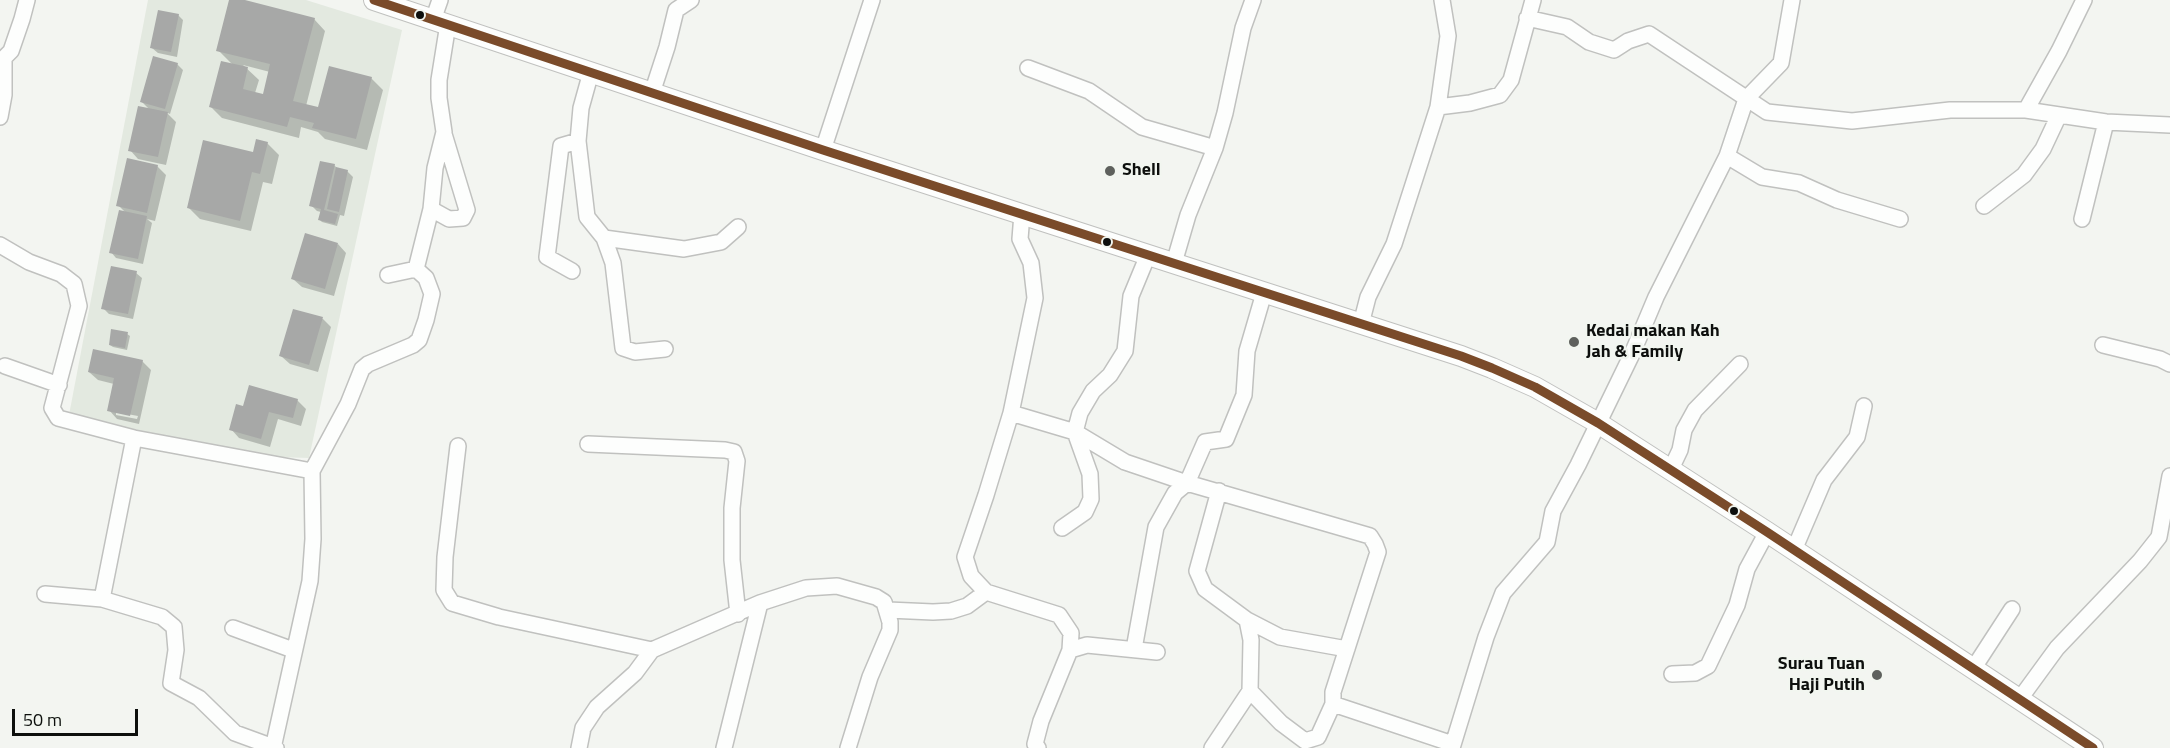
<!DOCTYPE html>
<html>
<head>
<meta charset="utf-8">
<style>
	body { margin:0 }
	#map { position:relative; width:2170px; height:748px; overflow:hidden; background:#f3f5f1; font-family:"Titillium Web",sans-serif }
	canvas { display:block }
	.scale { position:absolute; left:12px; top:709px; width:126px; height:27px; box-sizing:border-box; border:3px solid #0d0f0d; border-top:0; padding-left:8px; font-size:18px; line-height:21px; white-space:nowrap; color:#0d0f0d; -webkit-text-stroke:4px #f2f6f0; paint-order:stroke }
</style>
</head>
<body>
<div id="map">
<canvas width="2170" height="748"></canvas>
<div class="scale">50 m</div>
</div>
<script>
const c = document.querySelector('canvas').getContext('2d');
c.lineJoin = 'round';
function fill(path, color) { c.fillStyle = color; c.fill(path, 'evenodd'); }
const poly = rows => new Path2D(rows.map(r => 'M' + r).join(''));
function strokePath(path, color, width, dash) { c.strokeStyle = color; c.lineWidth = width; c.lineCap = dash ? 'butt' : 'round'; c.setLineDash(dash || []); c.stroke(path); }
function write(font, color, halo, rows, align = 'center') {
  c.font = font + ' "Titillium Web",sans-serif'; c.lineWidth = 5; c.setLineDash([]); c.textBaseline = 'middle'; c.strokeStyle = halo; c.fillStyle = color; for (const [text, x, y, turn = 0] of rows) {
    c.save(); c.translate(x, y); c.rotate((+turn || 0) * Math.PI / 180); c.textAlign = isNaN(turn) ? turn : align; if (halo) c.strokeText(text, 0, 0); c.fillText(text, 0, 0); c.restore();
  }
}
const built = poly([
	[148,0,306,0,402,30,309,458,243,456,141,435,69,415]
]);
const shadow = poly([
	[231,0,239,0,314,19,325,31,306,106,320,109,371,78,383,90,367,150,325,139,318,132,301,127,299,138,222,118,211,107,233,65,218,50],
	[243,65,270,72,264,95,255,93,259,80],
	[178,15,183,20,177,57,158,53,152,48],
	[177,64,183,70,170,114,166,112,176,122,166,165,138,159,130,150,150,110,142,102],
	[267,143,279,155,272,184,263,182,251,231,200,219,188,207],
	[334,165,338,169,347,171,353,177,344,216,340,215,337,226,322,222,319,219,321,212,317,211,311,205],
	[157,166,166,175,155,221,147,219,152,223,143,264,116,258,111,252,126,213,118,205],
	[338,244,346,253,334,296,302,287,293,279],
	[136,273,142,278,133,319,109,314,103,308],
	[294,310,323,319,331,327,318,372,290,364,281,356],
	[127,334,130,336,127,350,113,347,110,345],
	[142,361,151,370,139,424,117,419,109,410,114,384,98,380,89,372],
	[116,412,138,416,137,419,116,415],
	[297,400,306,409,301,426,278,419,270,447,239,438,231,429,244,408]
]);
const building = poly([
	[229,0,245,0,315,18,293,101,318,107,329,66,372,77,356,139,312,128,314,123,290,117,287,127,209,107,221,61,248,67,243,89,263,94,270,64,216,51],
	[158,10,179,14,171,52,150,48],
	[153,56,178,63,165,109,140,102],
	[138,106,168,112,158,157,128,151],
	[256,139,268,142,260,174,252,172,240,221,187,208,203,140,253,152],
	[127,158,158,165,147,213,116,206],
	[320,161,335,164,324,210,338,214,335,224,318,220,321,209,309,206],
	[336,167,348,170,339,212,327,209],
	[119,210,147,216,138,259,109,253],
	[305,233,338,243,325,289,291,279],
	[111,266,137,271,128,314,101,309],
	[293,309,323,317,309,365,279,356],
	[111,329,128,332,125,348,109,345],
	[93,349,143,360,130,416,107,411,114,378,88,372],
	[249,385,298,399,293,418,269,412,261,439,229,430,236,404,243,406]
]);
const minor = poly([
	[1527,18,1567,27,1589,42,1614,50,1628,41,1649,34,1767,112,1852,121,1950,110,2026,110,2106,122,2170,125],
	[433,20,440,0],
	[1028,68,1089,91,1142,127,1215,148],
	[591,72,581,108,578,141,587,217,604,238,684,249,721,242,738,227],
	[652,93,667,47,676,10,691,0],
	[1438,107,1470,103,1500,95,1511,80,1533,0],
	[2026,110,2059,51,2084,0],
	[0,117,4,95,4,58,11,51,22,19,27,0],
	[823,150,872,0],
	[1727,156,1762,177,1799,183,1837,200,1900,219],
	[1984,206,2024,175,2043,149,2059,115],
	[431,209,449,219,463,218,467,210,444,134],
	[1022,214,1020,239,1031,263,1035,298,1011,413,986,495,965,557,971,576,986,592,1059,615,1071,633,1070,650,1041,721,1035,744,1038,748],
	[2082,219,2106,122],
	[604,238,613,263,623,348,635,352,665,349],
	[0,245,29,262,61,274,74,284,79,306,52,408,58,418,134,438,312,471],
	[1174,263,1188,215,1215,148,1225,113,1243,28,1253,0],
	[416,269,431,209,435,168,444,132,439,98,439,80,448,24],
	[572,271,547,257,561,146,578,141],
	[1361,324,1368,297,1394,244,1438,107,1448,36,1442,0],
	[2103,345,2160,359,2170,364],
	[5,366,59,385],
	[1011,413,1075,432,1125,462,1187,483,1205,442,1226,439,1244,395,1247,351,1264,293],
	[588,444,725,450,734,452,737,461,732,508,732,560,738,614],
	[458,446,445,557,444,590,452,603,499,617,652,650],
	[1671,469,1680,450,1684,430,1695,410,1740,364],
	[1219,491,1197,571,1205,589,1247,620,1280,637,1347,649],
	[1062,528,1085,512,1091,499,1090,474,1075,432,1080,413,1093,391,1110,375,1125,351,1131,296,1148,255],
	[1794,550,1824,480,1857,437,1864,406],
	[45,594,102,599,162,617,174,627,176,650,171,683,199,698,235,733,276,748],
	[102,599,134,438],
	[888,610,933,612,951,611,967,606,986,592],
	[233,628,293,650],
	[1134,649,1156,527,1175,493,1187,483,1370,536,1375,544,1378,552,1333,692,1333,704,1318,737,1305,741,1281,723,1250,691,1251,640,1247,620],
	[1070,650,1087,645,1157,652],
	[1973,669,2012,609],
	[1672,674,1695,673,1708,666,1737,605,1747,569,1767,532],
	[2019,700,2057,648,2140,561,2159,537,2170,476],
	[1333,704,1453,744],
	[273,748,310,581,313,539,312,471,348,404,362,369,368,364,413,345,419,340,426,320,432,294,426,278,416,269,388,275],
	[579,748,583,728,597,707,635,673,652,650,760,603,806,588,837,586,876,597,884,602,890,622,890,630,870,677,848,748],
	[724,748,760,603],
	[1212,748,1250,691],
	[1452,748,1486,637,1503,593,1547,542,1553,511,1578,465,1632,354,1656,297,1727,156,1746,99,1781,63,1792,0]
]);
const secondary = poly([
	[374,0,823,150,1461,356,1492,368,1535,387,1598,423,1767,532,2093,748]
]);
const bus1 = poly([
	[374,0,823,150,1461,356,1492,368,1535,387,1598,423,1767,532,2093,748]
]);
const markers = [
	[420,15,5,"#0d0f0d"],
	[1110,171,6,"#5e605d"],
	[1107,242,5,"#0d0f0d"],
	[1574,342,6,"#5e605d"],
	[1734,511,5,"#0d0f0d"],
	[1877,675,6,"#5e605d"]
];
const poiNames = [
	["Shell",1122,171],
	["Kedai makan Kah",1586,332],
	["Jah & Family",1586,353],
	["Surau Tuan",1865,665,"right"],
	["Haji Putih",1865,686,"right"]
];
fill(built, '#e3e9e0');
fill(shadow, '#0003');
fill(building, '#a7a8a7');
strokePath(minor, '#c0c1bf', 18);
strokePath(secondary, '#c0c1bf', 22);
strokePath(minor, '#fdfefd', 15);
strokePath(secondary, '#fdfefd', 20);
strokePath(bus1, '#7a4b2a', 9);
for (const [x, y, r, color] of markers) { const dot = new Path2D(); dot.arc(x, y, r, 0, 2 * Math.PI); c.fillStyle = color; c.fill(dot); strokePath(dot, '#f2f6f0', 2); }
write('bold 18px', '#0d0f0d', '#f2f6f0', poiNames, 'left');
</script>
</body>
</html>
